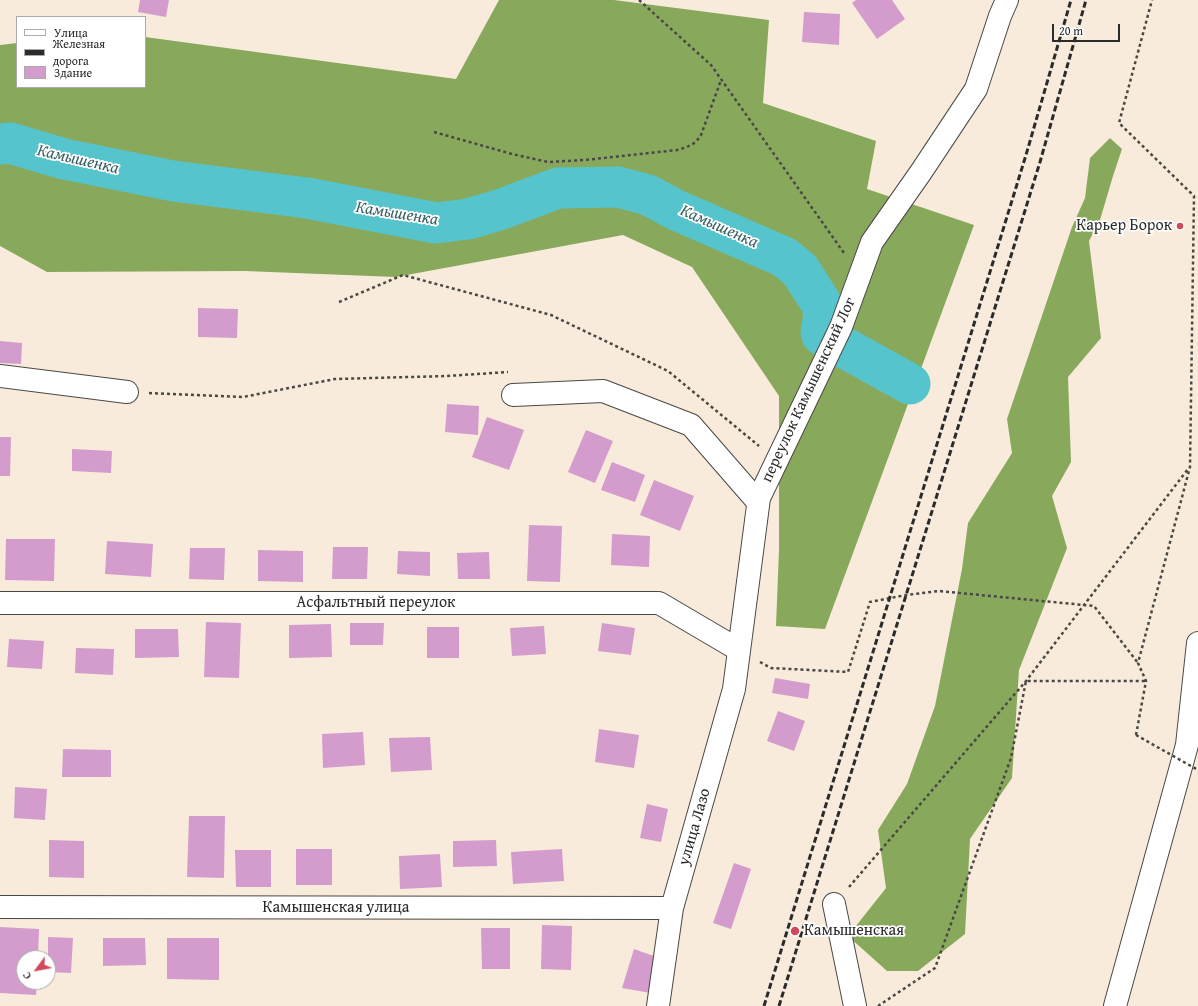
<!DOCTYPE html>
<html>
<head>
<meta charset="utf-8">
<style>
	body { margin:0 }
	#map { position:relative; width:1198px; height:1006px; overflow:hidden; background:#f9ebdb; font-family:"Gentium Book Plus",serif }
	canvas { display:block }
	.legend { position:absolute; left:16px; top:16px; width:130px; height:72px; box-sizing:border-box; background:#fff; border:1px solid #aaa; margin:0; padding:5px 7px; list-style:none; font-size:12px; color:#2b2b2b }
	.legend li { display:flex; align-items:center; gap:8px; height:20px }
	.legend b { width:20px; border:1px solid #aaa }
	.north { position:absolute; left:16px; top:950px; width:40px; height:40px; box-sizing:border-box; background:#fff; border:1px solid #aaa; border-radius:50%; rotate:238deg; font-size:11px; font-weight:700; line-height:16px; text-align:center; color:#2b2b2b }
	.north::after { content:''; display:block; margin:auto; width:14px; height:18px; background:#d1495b; clip-path:polygon(50% 0,100% 100%,50% 72%,0 100%) }
	.scale { position:absolute; left:1052px; top:24px; width:68px; height:18px; box-sizing:border-box; border:2px solid #2b2b2b; border-top:0; padding-left:5px; font-size:12px; line-height:14px; white-space:nowrap; color:#2b2b2b; -webkit-text-stroke:3px #fff; paint-order:stroke }
</style>
</head>
<body>
<div id="map">
<canvas width="1198" height="1006"></canvas>
<ul class="legend">
<li><b style="height:5px;background:#fff"></b>Улица</li>
<li><b style="height:5px;background:#2b2b2b"></b>Железная дорога</li>
<li><b style="height:11px;background:#d39ccc"></b>Здание</li>
</ul>
<div class="north">С</div>
<div class="scale">20 m</div>
</div>
<script>
const c = document.querySelector('canvas').getContext('2d');
c.lineJoin = 'round';
function fill(path, color) { c.fillStyle = color; c.fill(path, 'evenodd'); }
const poly = rows => new Path2D(rows.map(r => 'M' + r).join(''));
function strokePath(path, color, width, dash) { c.strokeStyle = color; c.lineWidth = width; c.lineCap = dash ? 'butt' : 'round'; c.setLineDash(dash || []); c.stroke(path); }
function write(font, color, halo, rows, align = 'center') {
  c.font = font + ' "Gentium Book Plus",serif'; c.lineWidth = 3.5; c.setLineDash([]); c.textBaseline = 'middle'; c.strokeStyle = halo; c.fillStyle = color; for (const [text, x, y, turn = 0] of rows) {
    c.save(); c.translate(x, y); c.rotate((+turn || 0) * Math.PI / 180); c.textAlign = isNaN(turn) ? turn : align; if (halo) c.strokeText(text, 0, 0); c.fillText(text, 0, 0); c.restore();
  }
}
const forest = poly([
	[499,0,614,0,769,20,763,103,876,141,867,189,974,225,825,629,776,626,779,550,779,396,692,267,623,235,396,277,245,271,47,272,0,246,0,45,17,43,17,87,145,87,145,37,456,79],
	[1110,138,1122,149,1113,176,1100,220,1089,241,1101,338,1068,377,1071,462,1052,496,1067,548,1019,670,1012,778,970,839,965,934,918,971,887,971,848,936,886,888,878,830,907,784,935,706,962,569,968,523,1012,453,1007,419,1072,227,1085,198,1090,158]
]);
const river = poly([
	[0,144,10,143,64,159,173,181,307,198,436,223,468,219,499,210,558,188,618,187,648,195,676,210,784,257,800,270,821,303,824,313,823,321,821,332,822,335],
	[845,348,910,384]
]);
const building = poly([
	[140,0,169,0,166,17,138,12],
	[856,0,892,0,905,19,877,39,852,3],
	[804,12,840,14,839,45,802,42],
	[198,308,238,309,237,338,198,337],
	[0,341,22,343,21,364,0,363],
	[447,404,479,406,478,435,445,432],
	[487,417,524,430,509,470,472,457],
	[586,430,613,441,595,483,568,472],
	[0,437,11,437,10,476,0,476],
	[72,449,112,451,111,473,72,471],
	[612,462,645,475,635,502,601,490],
	[654,480,694,496,680,531,640,515],
	[529,525,562,526,560,582,527,581],
	[612,534,650,536,649,567,611,565],
	[6,539,55,539,54,581,5,580],
	[107,541,153,544,151,577,105,574],
	[333,547,368,547,367,579,332,579],
	[190,548,225,548,224,580,189,579],
	[258,550,303,551,303,582,258,581],
	[398,551,430,552,430,576,397,574],
	[489,552,490,579,458,579,457,553],
	[206,622,241,623,239,678,204,677],
	[350,623,384,623,383,645,350,645],
	[602,623,635,628,631,655,598,651],
	[331,624,332,657,289,658,289,625],
	[544,626,546,654,512,656,510,628],
	[427,627,459,627,459,658,427,658],
	[135,629,178,629,179,657,135,658],
	[9,639,44,641,42,669,7,667],
	[76,648,114,649,113,675,75,673],
	[775,678,810,684,808,699,772,693],
	[778,711,805,721,794,751,767,741],
	[599,729,639,735,634,768,595,762],
	[363,732,365,765,323,768,322,734],
	[430,737,432,770,391,772,389,738],
	[63,749,111,750,111,777,62,777],
	[15,787,47,789,45,820,14,818],
	[647,804,668,809,661,842,640,838],
	[189,816,225,816,224,878,187,877],
	[49,840,84,841,84,878,49,877],
	[496,840,497,866,453,867,453,841],
	[296,849,332,849,332,885,296,885],
	[562,849,564,881,513,884,511,852],
	[235,850,271,850,271,887,236,887],
	[440,854,442,887,400,889,399,856],
	[734,863,751,869,731,929,713,923],
	[542,925,572,926,571,970,541,969],
	[0,927,39,929,38,958,24,958,24,982,37,982,36,995,0,993],
	[481,928,510,928,510,969,482,969],
	[48,937,73,938,71,973,48,972],
	[103,938,145,938,146,965,103,966],
	[167,938,219,938,219,980,167,979],
	[634,949,665,960,656,994,622,988]
]);
const path = poly([
	[639,0,711,65,844,253],
	[434,132,512,154,548,162,585,160,677,150,687,147,696,142,701,135,721,80],
	[339,302,403,275,551,315,668,371,759,446],
	[149,393,243,397,335,379,447,376,508,372],
	[760,662,771,668,848,672,870,602,906,595,939,591,1094,606,1138,663],
	[1136,735,1146,681,1138,663,1190,467,1194,196,1119,123,1152,0],
	[849,887,1026,681,1188,469],
	[878,1006,935,968,1011,758,1026,681,1146,681]
]);
const minor = poly([
	[0,376,127,392],
	[513,395,603,391,691,425,758,502],
	[0,603,659,603,739,650],
	[834,904,855,1006],
	[0,907,672,908],
	[658,1006,672,908,734,689,759,498,841,327,872,242,921,172,976,89,1000,16,1007,0]
]);
const highway = poly([
	[1115,1006,1187,745,1198,643]
]);
const rail = poly([
	[764,1006,1026,155,1071,0],
	[779,1006,1040,162,1086,0]
]);
const pathBridge = poly([
	[1136,735,1198,770]
]);
const markers = [
	[1180,226,4,"#d1495b"],
	[795,931,5,"#d1495b"]
];
const poiNames = [
	["Карьер Борок",1172,226],
	["Камышенская",804,931,"left"]
];
const streetNames = [
	["переулок Камышенский Лог",809,390,-65],
	["Асфальтный переулок",376,603],
	["улица Лазо",695,827,-74],
	["Камышенская улица",336,908]
];
const waterNames = [
	["Камышенка",78,160,13],
	["Камышенка",397,214,9],
	["Камышенка",719,227,24]
];
fill(forest, '#88a95c');
strokePath(river, '#56c4cc', 41);
fill(building, '#d39ccc');
strokePath(minor, '#4a4845', 24);
strokePath(highway, '#4a4845', 24);
strokePath(path, '#4a4845', 2.5, [3, 3]);
strokePath(minor, '#fff', 22);
strokePath(highway, '#fff', 22);
strokePath(rail, '#2b2b2b', 3, [6, 3]);
strokePath(pathBridge, '#4a4845', 2.5, [3, 3]);
for (const [x, y, r, color] of markers) { const dot = new Path2D(); dot.arc(x, y, r, 0, 2 * Math.PI); c.fillStyle = color; c.fill(dot); strokePath(dot, '#fff', 1.5); }
write('16px', '#2b2b2b', '#fff', poiNames, 'right');
write('16px', '#2b2b2b', '#fff', streetNames);
write('italic 17px', '#3a6163', '#fff', waterNames);
</script>
</body>
</html>
